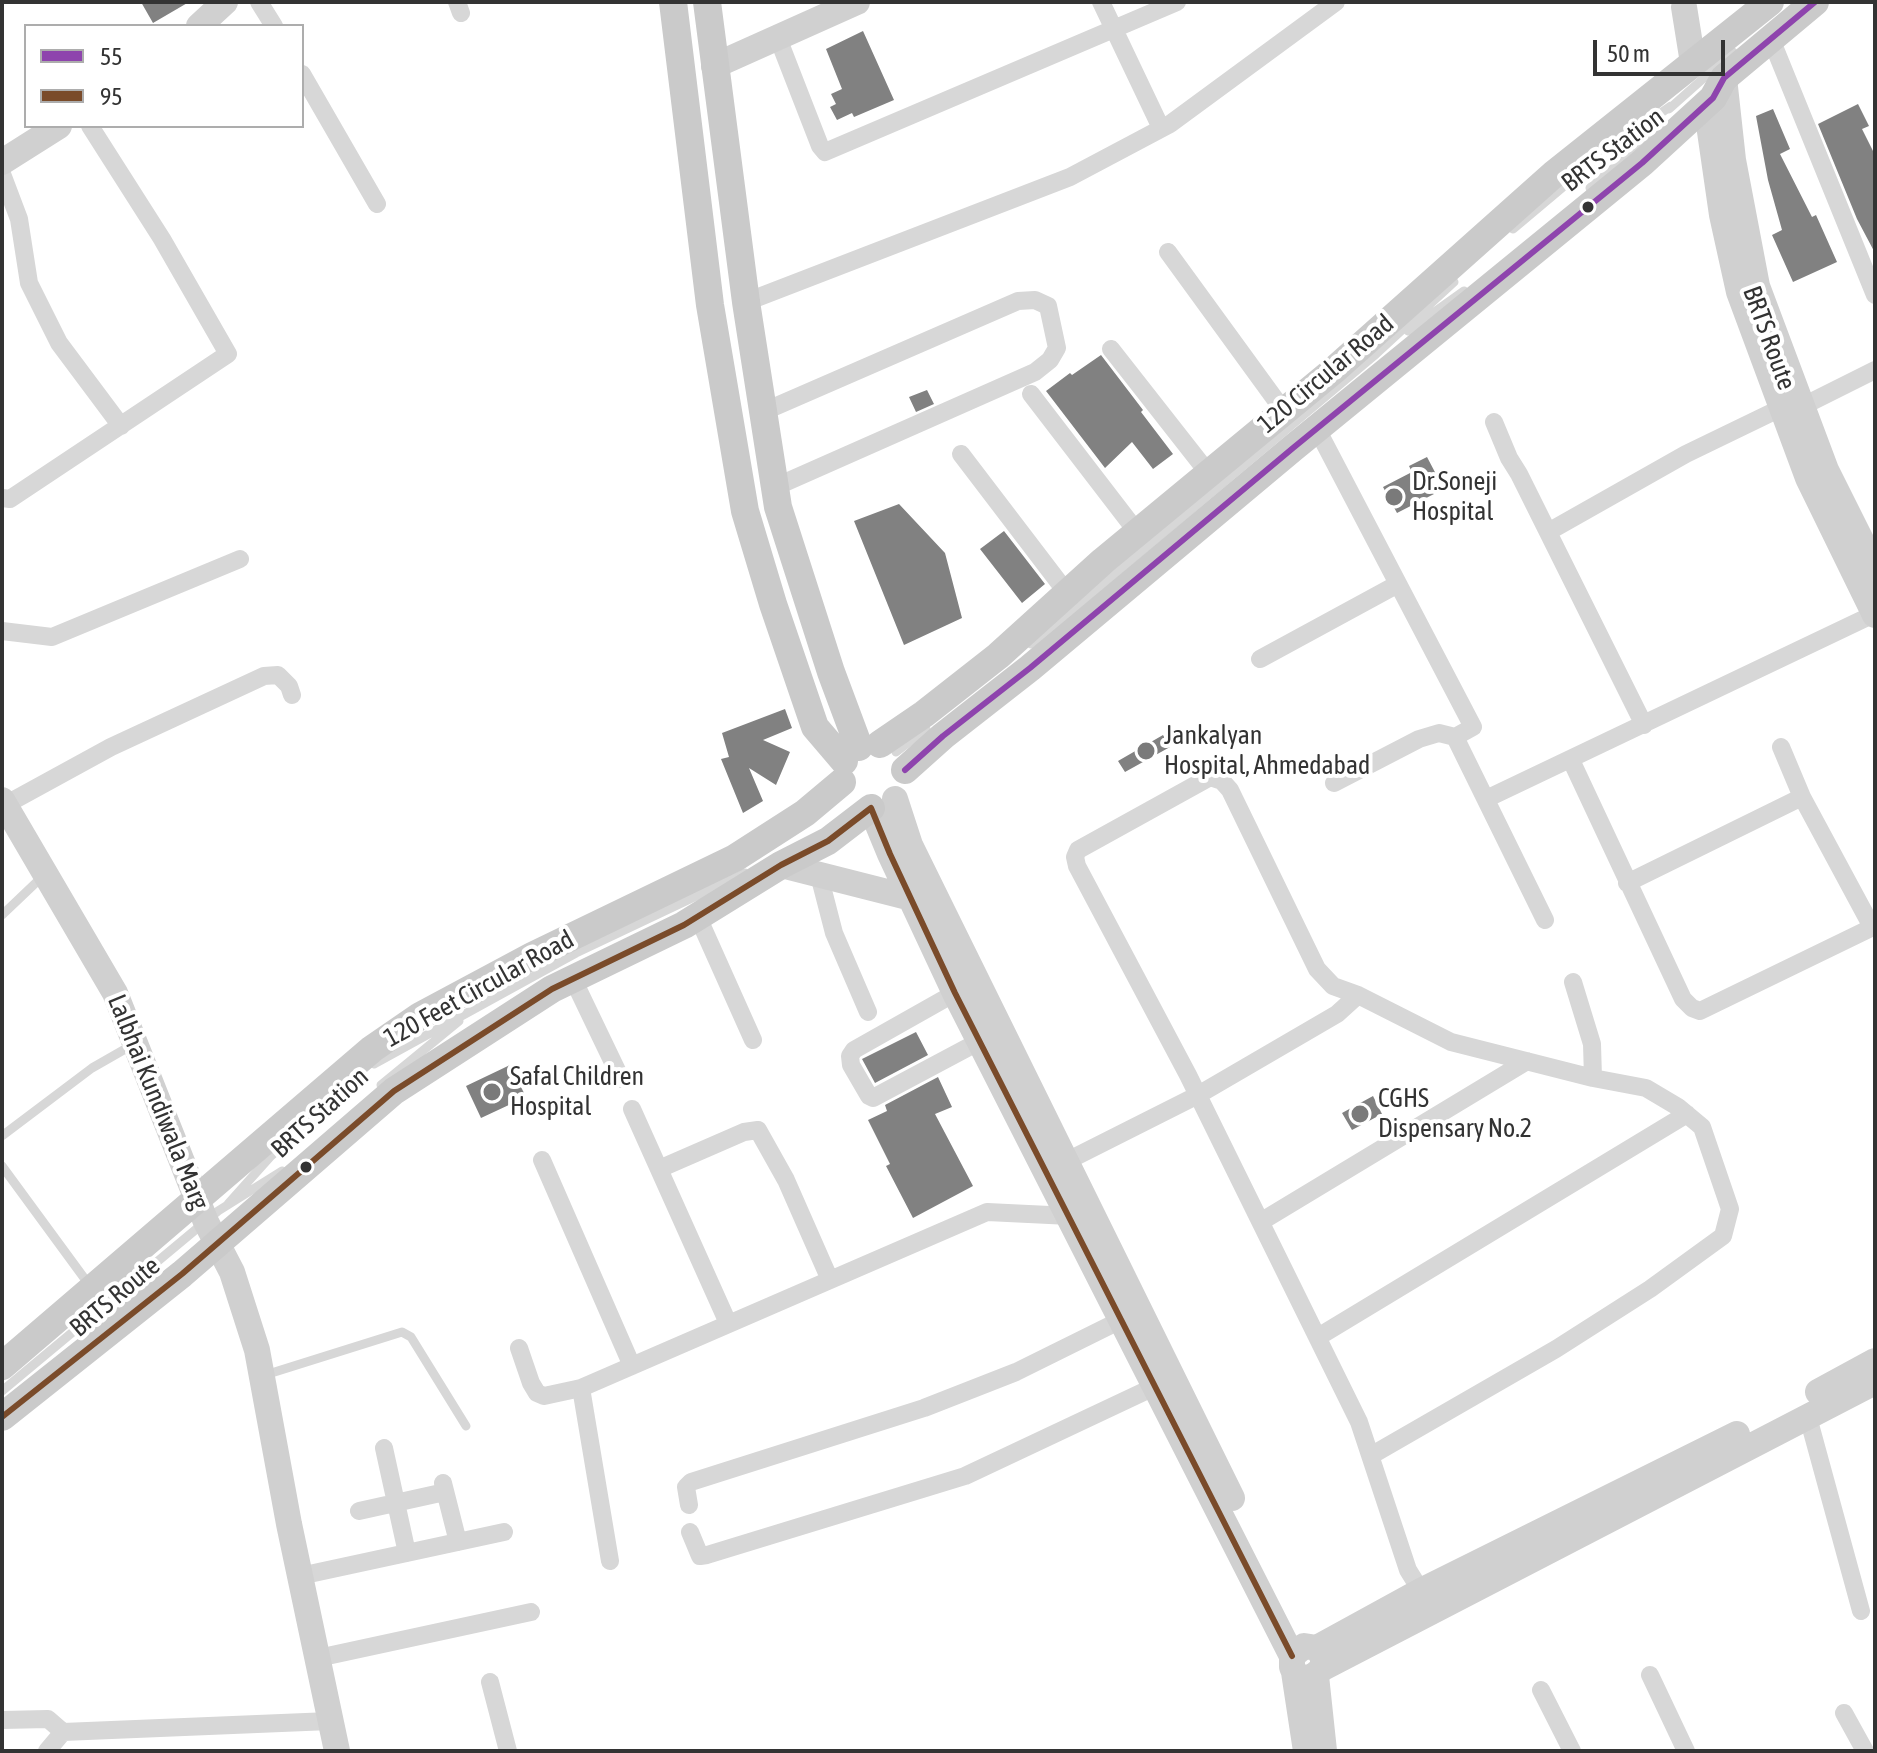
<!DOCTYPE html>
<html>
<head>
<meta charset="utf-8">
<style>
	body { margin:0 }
	#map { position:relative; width:1877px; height:1753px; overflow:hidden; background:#fff; font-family:"Asap Condensed",sans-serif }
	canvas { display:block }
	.frame { position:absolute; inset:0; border:4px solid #333; pointer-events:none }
	.legend { position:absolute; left:24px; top:24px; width:280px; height:104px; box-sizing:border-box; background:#fff; border:2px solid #adadad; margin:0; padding:10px 14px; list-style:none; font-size:24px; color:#333 }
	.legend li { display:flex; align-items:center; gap:16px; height:40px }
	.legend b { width:40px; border:2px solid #adadad }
	.scale { position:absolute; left:1593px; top:40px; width:132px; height:36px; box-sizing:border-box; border:4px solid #333; border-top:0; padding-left:10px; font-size:24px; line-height:28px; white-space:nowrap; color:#333; -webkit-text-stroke:6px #fff; paint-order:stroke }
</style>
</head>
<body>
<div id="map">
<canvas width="1877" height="1753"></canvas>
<div class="frame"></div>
<ul class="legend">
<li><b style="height:10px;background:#8e44ad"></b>55</li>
<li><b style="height:10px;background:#7a4b2a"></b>95</li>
</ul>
<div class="scale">50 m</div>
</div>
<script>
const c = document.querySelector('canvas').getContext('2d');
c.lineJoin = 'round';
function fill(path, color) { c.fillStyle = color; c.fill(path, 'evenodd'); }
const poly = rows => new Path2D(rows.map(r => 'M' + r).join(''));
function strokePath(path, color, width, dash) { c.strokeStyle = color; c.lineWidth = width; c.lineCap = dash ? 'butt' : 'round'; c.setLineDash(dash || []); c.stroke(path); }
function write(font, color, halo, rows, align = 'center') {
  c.font = font + ' "Asap Condensed",sans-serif'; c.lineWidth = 8; c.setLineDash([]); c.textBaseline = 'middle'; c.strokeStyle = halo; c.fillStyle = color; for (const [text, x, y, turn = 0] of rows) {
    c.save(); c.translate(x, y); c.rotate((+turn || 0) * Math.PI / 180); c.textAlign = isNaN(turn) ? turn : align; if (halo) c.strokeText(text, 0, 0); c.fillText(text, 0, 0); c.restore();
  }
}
const building = poly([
	[141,2,189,2,153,23],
	[863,31,894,100,854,117,852,113,837,120,830,107,836,104,831,94,842,89,826,49],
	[1858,104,1869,126,1862,129,1875,155,1875,253,1857,219,1818,124],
	[1773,109,1790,149,1780,154,1812,217,1816,215,1837,262,1793,282,1772,235,1782,230,1768,180,1756,116],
	[1101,355,1143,410,1141,412,1173,454,1153,469,1132,442,1105,468,1046,391,1070,373,1072,375],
	[927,390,934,404,916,412,909,397],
	[1427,457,1437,476,1427,481,1434,494,1397,513,1383,487,1412,472,1409,466],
	[899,504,945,553,962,618,904,645,854,521],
	[1004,531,1045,584,1022,603,980,549],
	[785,709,792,728,763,740,790,752,776,785,749,768,763,801,743,813,721,759,729,757,722,733],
	[1163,735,1170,747,1125,772,1118,761],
	[916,1032,928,1055,875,1083,862,1059],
	[510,1065,526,1097,481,1118,466,1086],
	[938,1077,952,1107,935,1114,973,1186,913,1218,886,1166,890,1164,868,1120,887,1111,885,1105],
	[1373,1096,1382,1114,1352,1130,1342,1113]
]);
const lane = poly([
	[1669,109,1733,52],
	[1590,188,1623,160,1659,120],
	[1513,229,1607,150,1671,106],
	[1408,331,1464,291],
	[1031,644,1376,354,1454,282],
	[896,752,926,729],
	[2,915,43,876],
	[374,1064,576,953,745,873],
	[381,1085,459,1021],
	[2,1136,92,1068,134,1044],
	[2,1166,90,1286],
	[228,1204,270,1157,336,1098],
	[265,1375,402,1332,411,1337,466,1426],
	[2,1391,218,1211,282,1171]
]);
const street = poly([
	[259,2,274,26],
	[457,2,461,13],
	[1101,2,1161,128],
	[778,38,820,146,825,152,1177,2],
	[1771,39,1875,295],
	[302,74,377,204],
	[2,174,19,219,29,283,59,343,121,426],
	[1168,252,1283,410],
	[746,302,1070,177,1170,124,1336,2],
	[1111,349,1209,474],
	[1031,394,1137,532],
	[1801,407,1875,370],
	[765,411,1018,301,1035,300,1048,306,1057,348,1050,360,1035,372,775,487],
	[1494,422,1509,458,1519,474,1644,725],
	[1317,429,1473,727,1455,737,1545,920],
	[961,454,1067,593],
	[2,498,10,499,228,354,162,239,90,126],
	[1548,532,1686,454,1781,408],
	[2,631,52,637,240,559],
	[1260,659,1398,584],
	[1781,747,1802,797,1872,927],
	[1571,760,1683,999,1692,1008,1700,1011,1875,926],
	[1334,783,1419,739,1439,733,1455,737],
	[1486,799,1874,614],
	[5,805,111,747,264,676,278,675,289,686,292,695],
	[819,875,834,933,868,1012],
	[1627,883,1802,797],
	[698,917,753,1040],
	[573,979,621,1079],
	[1573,982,1592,1044,1593,1078],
	[955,993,854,1050,850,1056,851,1065,869,1096,873,1098,980,1041],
	[632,1109,728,1323],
	[542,1160,632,1366],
	[1067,1161,1198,1095,1337,1014,1358,995],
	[659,1169,744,1132,758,1130,786,1180,830,1280],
	[1262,1221,1527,1061],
	[1318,1337,1687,1114],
	[519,1348,531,1383,537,1393,544,1396,581,1388,987,1212,1070,1216],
	[581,1388,610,1561],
	[1808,1417,1861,1611],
	[384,1448,407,1553],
	[1372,1455,1556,1349,1650,1289,1723,1236,1730,1209,1702,1127,1678,1107,1646,1088,1593,1078,1451,1042,1358,995,1333,986,1317,969,1230,790,1222,781,1210,777,1078,850,1075,857,1077,866,1188,1075,1359,1422,1408,1570,1421,1591],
	[443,1483,458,1542],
	[689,1505,686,1487,691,1482,924,1408,1016,1372,1121,1320],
	[359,1511,445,1492],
	[690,1532,700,1556,707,1555,965,1476,1156,1386],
	[300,1576,504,1532],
	[318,1658,531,1612],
	[1650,1675,1686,1751],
	[490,1682,508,1751],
	[1541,1690,1572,1751],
	[1844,1713,1865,1751],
	[2,1720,48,1719,63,1732],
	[47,1751,63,1732,330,1721]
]);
const secondary = poly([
	[1684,7,1693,63],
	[199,26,225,2],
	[714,66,857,2],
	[1724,78,1733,160,1757,286,1826,470,1875,568],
	[1706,104,1722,215,1739,292,1808,478,1875,615],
	[2,162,59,126],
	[895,799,910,845,939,904,1232,1498],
	[2,800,115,993,206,1222,232,1272,257,1350,289,1524,337,1751],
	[871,808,890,854,955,993,1292,1656],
	[781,865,911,898],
	[1818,1392,1875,1361],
	[1317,1648,1421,1591,1737,1434],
	[1323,1668,1323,1657,1317,1648,1304,1646,1292,1656,1292,1667,1294,1672,1300,1677,1311,1678,1323,1668,1875,1382],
	[1294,1672,1306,1751],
	[1316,1676,1324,1751]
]);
const primary = poly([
	[673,2,710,305,745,511,773,604,815,727,844,761],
	[707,2,746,302,778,507,831,672,859,747],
	[880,744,924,714,998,656,1103,561,1333,371,1554,174,1770,2],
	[905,770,943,736,1030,668,1293,448,1642,163,1713,98,1724,78,1815,2],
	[2,1366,372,1049,420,1016,532,956,735,858,805,813,842,782],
	[2,1417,182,1274,394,1091,552,989,684,925,781,865,828,841,871,808]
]);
const bus1 = poly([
	[905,770,943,736,1030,668,1293,448,1642,163,1713,98,1724,78,1815,2]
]);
const bus2 = poly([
	[2,1417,182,1274,394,1091,552,989,684,925,781,865,828,841,871,808,890,854,955,993,1292,1656]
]);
const markers = [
	[1588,207,7,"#333"],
	[1394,497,10,"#7a7a7a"],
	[1146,751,10,"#7a7a7a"],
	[492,1092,10,"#7a7a7a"],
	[1360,1114,10,"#7a7a7a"],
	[306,1167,7,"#333"]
];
const streetNames = [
	["BRTS Station",1613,150,-37],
	["BRTS Route",1769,338,70],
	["120 Circular Road",1326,374,-40],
	["120 Feet Circular Road",479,989,-29],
	["Lalbhai Kundiwala Marg",158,1102,68],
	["BRTS Station",320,1113,-42],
	["BRTS Route",115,1297,-40]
];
const poiNames = [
	["Dr.Soneji",1412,482],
	["Hospital",1412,512],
	["Jankalyan",1164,736],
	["Hospital, Ahmedabad",1164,766],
	["Safal Children",510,1077],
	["Hospital",510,1107],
	["CGHS",1378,1099],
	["Dispensary No.2",1378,1129]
];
fill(building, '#818181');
strokePath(lane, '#d7d7d7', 9);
strokePath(street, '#d7d7d7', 18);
strokePath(secondary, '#d0d0d0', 26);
strokePath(primary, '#cacaca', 28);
strokePath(bus1, '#8e44ad', 6);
strokePath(bus2, '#7a4b2a', 6);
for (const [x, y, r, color] of markers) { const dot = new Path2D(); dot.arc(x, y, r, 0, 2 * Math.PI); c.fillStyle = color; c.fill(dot); strokePath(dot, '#fff', 3); }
write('26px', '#333', '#fff', streetNames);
write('26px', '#333', '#fff', poiNames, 'left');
</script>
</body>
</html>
